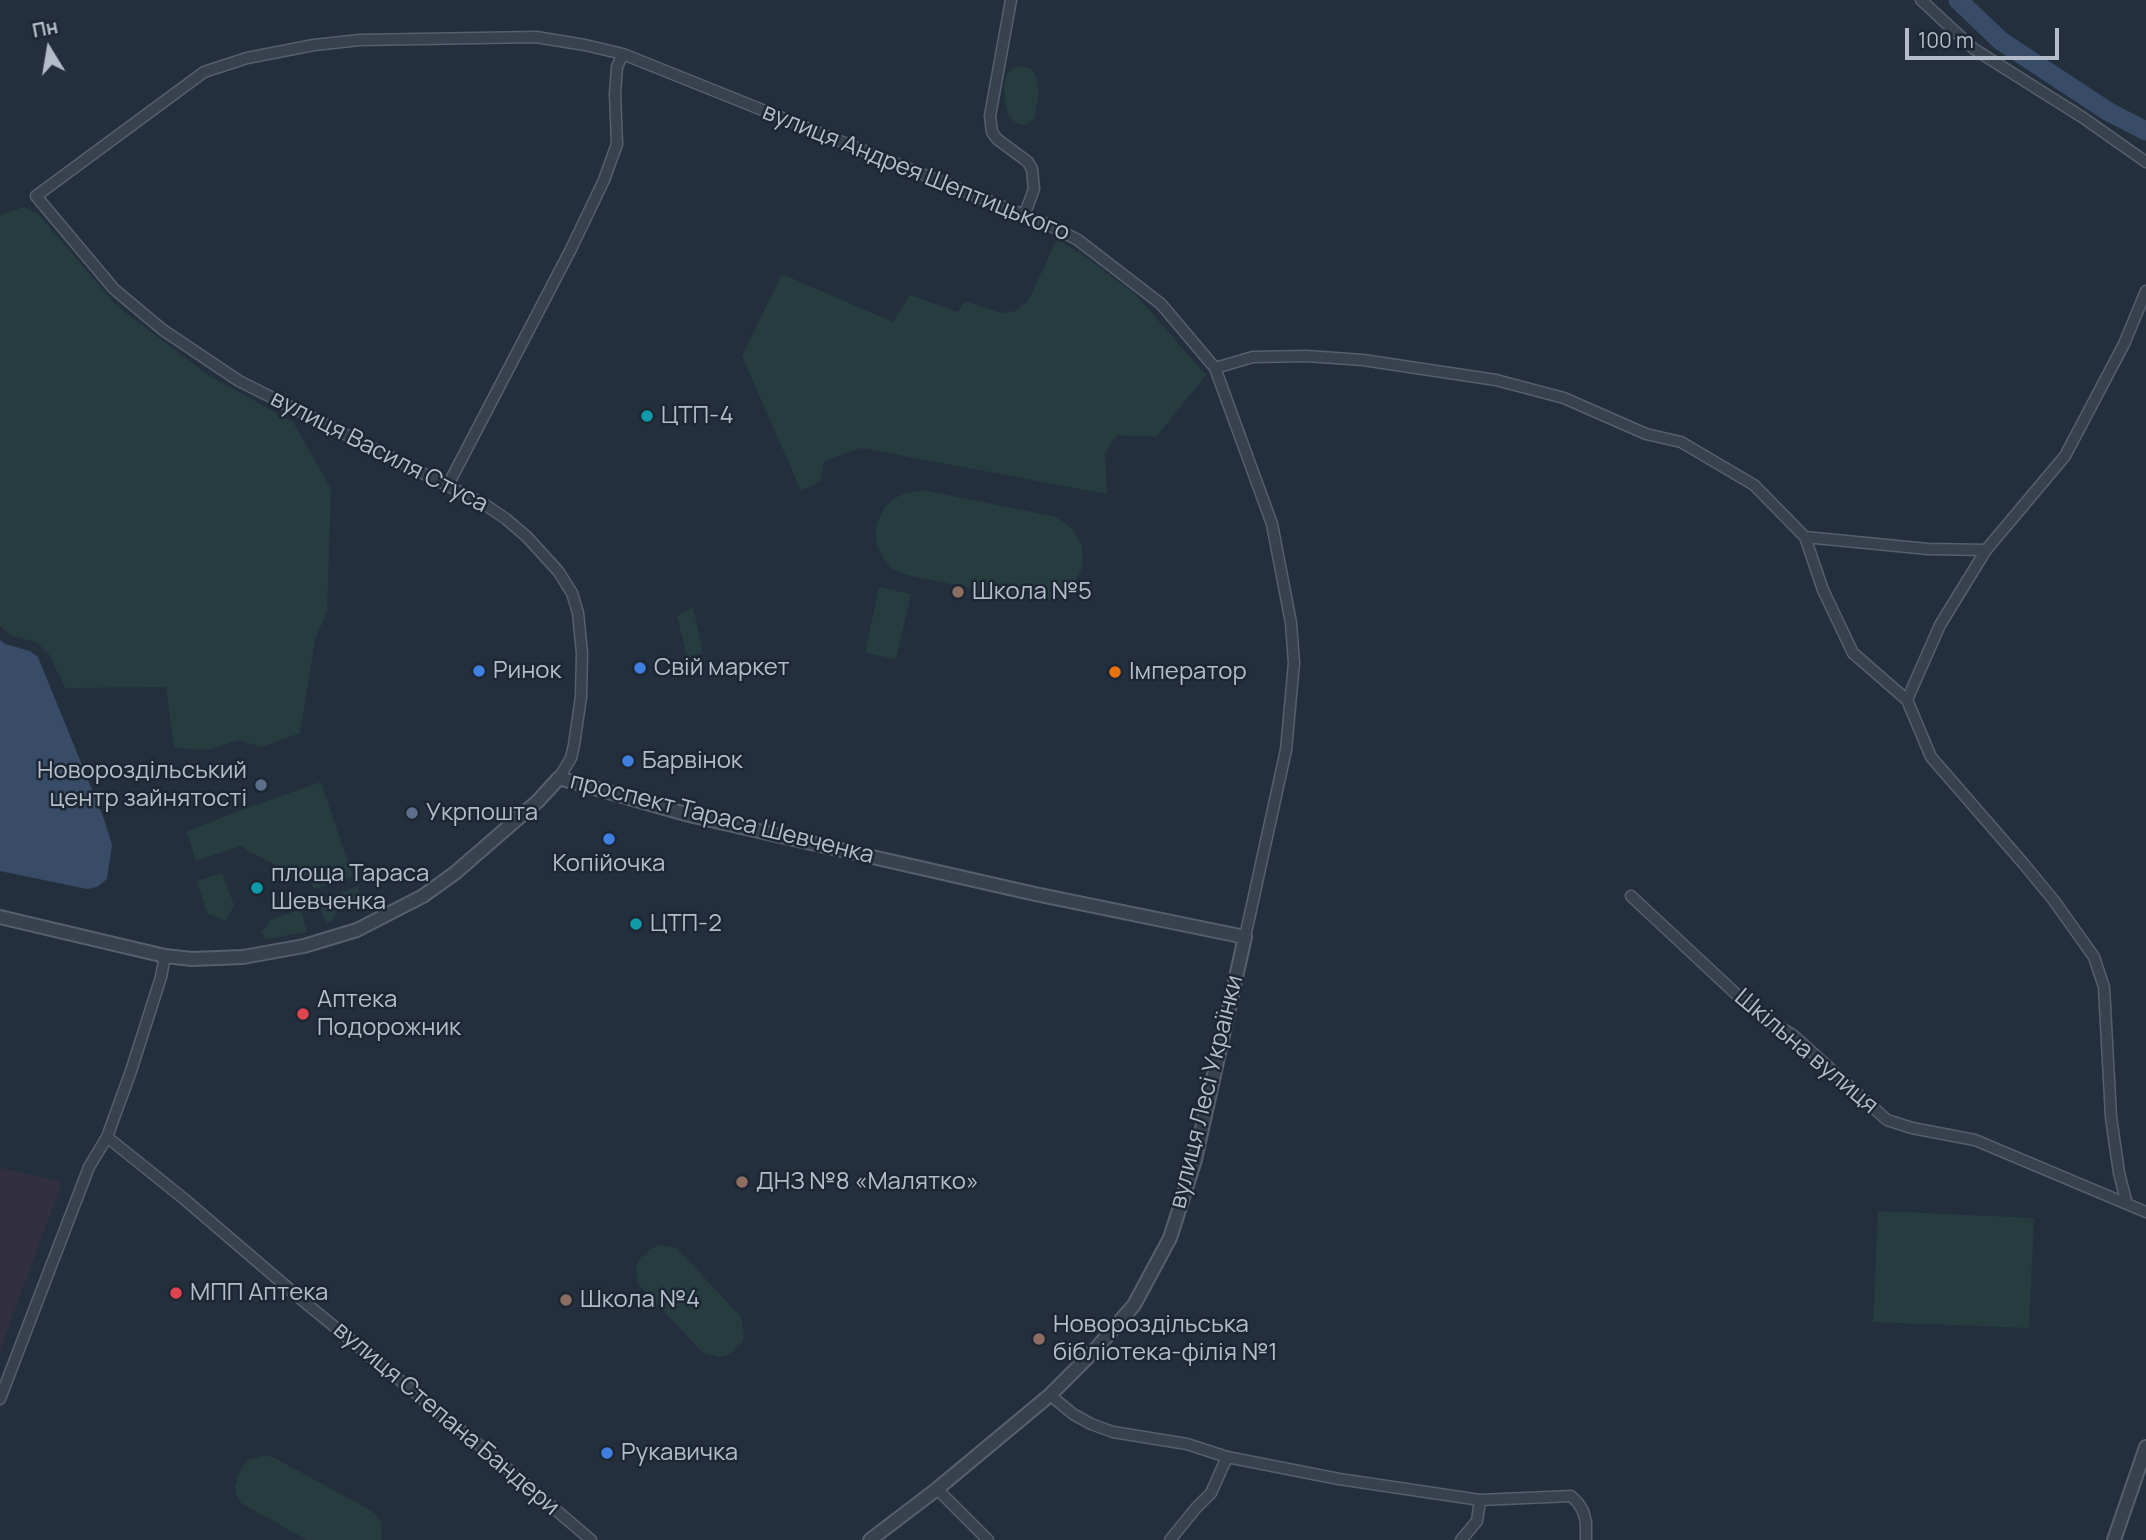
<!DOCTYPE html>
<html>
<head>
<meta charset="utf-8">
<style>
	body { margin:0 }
	#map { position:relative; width:2146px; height:1540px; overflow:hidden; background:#242f3e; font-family:Manrope,sans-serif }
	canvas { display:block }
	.north { position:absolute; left:14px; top:14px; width:70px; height:70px; -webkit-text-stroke:5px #1d2633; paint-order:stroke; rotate:349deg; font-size:19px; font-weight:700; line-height:28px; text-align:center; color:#b4bcc9 }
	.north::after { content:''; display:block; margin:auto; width:24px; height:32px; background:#b4bcc9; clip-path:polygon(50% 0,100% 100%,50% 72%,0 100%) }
	.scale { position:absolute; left:1905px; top:28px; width:154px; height:32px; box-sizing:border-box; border:4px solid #b4bcc9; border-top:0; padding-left:9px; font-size:21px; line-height:24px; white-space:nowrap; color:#b4bcc9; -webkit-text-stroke:5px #1d2633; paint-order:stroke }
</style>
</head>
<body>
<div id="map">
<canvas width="2146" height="1540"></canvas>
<div class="north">Пн</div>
<div class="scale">100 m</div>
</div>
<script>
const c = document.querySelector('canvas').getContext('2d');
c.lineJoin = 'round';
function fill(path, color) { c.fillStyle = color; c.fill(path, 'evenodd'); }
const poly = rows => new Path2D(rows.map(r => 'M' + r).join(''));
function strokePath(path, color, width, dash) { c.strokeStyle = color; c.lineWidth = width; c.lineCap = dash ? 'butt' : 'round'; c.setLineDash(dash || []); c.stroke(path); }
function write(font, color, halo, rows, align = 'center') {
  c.font = font + ' Manrope,sans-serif'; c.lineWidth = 5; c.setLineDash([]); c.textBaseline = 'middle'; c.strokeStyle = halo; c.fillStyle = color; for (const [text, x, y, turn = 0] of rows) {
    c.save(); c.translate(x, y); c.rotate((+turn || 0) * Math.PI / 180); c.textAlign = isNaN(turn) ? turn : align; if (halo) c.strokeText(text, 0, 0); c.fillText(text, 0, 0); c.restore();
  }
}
const medical = poly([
	[0,1168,62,1182,0,1350]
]);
const green = poly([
	[1020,66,1032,69,1036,76,1039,96,1034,119,1025,125,1016,123,1008,115,1005,101,1004,86,1007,73,1013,68],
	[24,207,39,215,117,306,208,375,293,422,331,489,327,611,315,640,300,733,262,747,238,740,208,750,174,748,166,687,65,688,49,654,36,642,12,636,0,626,0,215],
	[1057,239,1086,257,1135,294,1206,375,1156,437,1117,435,1105,453,1107,494,861,448,824,461,820,482,801,491,742,356,782,274,893,322,910,295,958,312,965,301,1001,313,1015,311,1028,301],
	[924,490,1056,517,1070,527,1077,536,1082,547,1083,559,1081,570,1076,581,1068,590,1058,597,1039,602,906,575,893,569,885,561,879,550,876,539,876,527,880,516,886,506,895,498,906,493],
	[879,587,911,594,896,659,865,653],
	[693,607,703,653,687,658,677,616],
	[321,782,353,877,314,889,308,875,300,877,246,850,243,845,196,861,187,832,233,813],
	[222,873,234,905,226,921,207,913,197,881],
	[358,886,361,897,339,908,332,921,326,924,318,902],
	[301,909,307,932,266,939,261,933,270,920],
	[1878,1211,2034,1218,2029,1328,1873,1322],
	[660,1245,677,1248,741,1317,744,1334,742,1343,729,1355,720,1357,703,1353,638,1284,636,1268,639,1259,652,1248],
	[265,1455,275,1458,370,1510,378,1517,381,1522,382,1540,307,1540,241,1503,236,1495,235,1486,240,1470,248,1460]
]);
const water = poly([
	[0,640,5,644,30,651,38,657,104,819,112,845,107,879,97,887,87,889,0,871]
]);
const river = poly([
	[1958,0,2001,41,2109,112,2146,131]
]);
const minor = poly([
	[1011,0,990,116,992,132,997,139,1028,162,1032,169,1034,189,1024,216],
	[1921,0,1974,49,2082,117,2146,162],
	[1215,368,1253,357,1307,356,1363,360,1496,380,1564,398,1646,434,1681,442,1754,485,1805,537,1823,590,1853,653,1907,700,1931,757,2023,863,2055,902,2094,957,2104,987,2111,1117,2119,1173,2127,1204],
	[448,485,570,251,604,180,617,144,615,94,617,67,623,54],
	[1805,537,1928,549,1986,550],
	[1907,700,1940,625,1986,550,2065,456,2124,344,2146,291],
	[559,778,571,758,574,745,581,697,582,653,578,613,572,593,558,571,527,537,506,519,484,504,239,381,163,330,114,289,36,196,204,72,247,58,314,45,360,40,536,37,585,45,623,54,1049,225,1078,240,1161,304,1215,368,1272,524,1291,623,1294,663,1286,750,1245,937],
	[1631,896,1750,1007,1772,1023,1793,1035,1887,1120,1912,1128,1975,1140,2146,1212],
	[107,1137,183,1198,308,1305,495,1458,591,1540],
	[1050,1395,1073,1414,1091,1424,1113,1432,1187,1444,1227,1457,1339,1479,1480,1500,1571,1496,1578,1503,1583,1511,1586,1522,1586,1540],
	[0,1399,89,1167,107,1137,131,1071,161,977,165,956],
	[937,1489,988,1540],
	[1170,1540,1196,1508,1211,1493,1227,1457],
	[1461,1540,1477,1521,1480,1500]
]);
const tertiary = poly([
	[0,917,165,956,192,959,243,957,304,946,357,930,423,896,455,873,538,801,559,778,689,815,811,843,1035,894,1245,937,1195,1160,1179,1210,1170,1238,1134,1305,1094,1351,1050,1395,937,1489,870,1540],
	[2114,1540,2146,1447]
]);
const markers = [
	[647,416,7,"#0f9aa8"],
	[958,592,7,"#8d6e63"],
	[640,668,7,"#3f7fe0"],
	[479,671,7,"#3f7fe0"],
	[1115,672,7,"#e8710a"],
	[628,761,7,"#3f7fe0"],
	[261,785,7,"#5c6f8a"],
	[412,813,7,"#5c6f8a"],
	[609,839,7,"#3f7fe0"],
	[257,888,7,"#0f9aa8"],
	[636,924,7,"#0f9aa8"],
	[303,1014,7,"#e0444e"],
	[742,1182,7,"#8d6e63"],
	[176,1293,7,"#e0444e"],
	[566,1300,7,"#8d6e63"],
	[1039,1339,7,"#8d6e63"],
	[607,1453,7,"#3f7fe0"]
];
const streetNames = [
	["вулиця Андрея Шептицького",916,173,22],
	["вулиця Василя Стуса",379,452,27],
	["проспект Тараса Шевченка",722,819,14],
	["Шкільна вулиця",1806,1052,40],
	["вулиця Лесі Українки",1207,1092,-76],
	["вулиця Степана Бандери",446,1419,40]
];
const poiNames = [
	["ЦТП-4",661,416],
	["Школа №5",972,592],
	["Свiй маркет",654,668],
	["Ринок",493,671],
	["Імператор",1129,672],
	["Барвінок",642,761],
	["Новороздільський",247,771,"right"],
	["центр зайнятості",247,799,"right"],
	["Укрпошта",426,813],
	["Копійочка",609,864,"center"],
	["площа Тараса",271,874],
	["Шевченка",271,902],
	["ЦТП-2",650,924],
	["Аптека",317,1000],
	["Подорожник",317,1028],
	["ДНЗ №8 «Малятко»",756,1182],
	["МПП Аптека",190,1293],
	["Школа №4",580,1300],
	["Новороздільська",1053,1325],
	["бібліотека-філія №1",1053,1353],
	["Рукавичка",621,1453]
];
fill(medical, '#32303f');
fill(green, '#263c3f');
fill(water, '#394c67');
strokePath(river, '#394c67', 19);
strokePath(minor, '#565f6c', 13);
strokePath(tertiary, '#565f6c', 16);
strokePath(minor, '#38414e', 10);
strokePath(tertiary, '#38414e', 12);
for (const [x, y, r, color] of markers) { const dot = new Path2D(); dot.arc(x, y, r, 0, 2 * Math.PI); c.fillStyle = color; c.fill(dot); strokePath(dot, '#1d2633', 2.5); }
write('24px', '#b4bcc9', '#1d2633', streetNames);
write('24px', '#b4bcc9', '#1d2633', poiNames, 'left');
</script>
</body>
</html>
